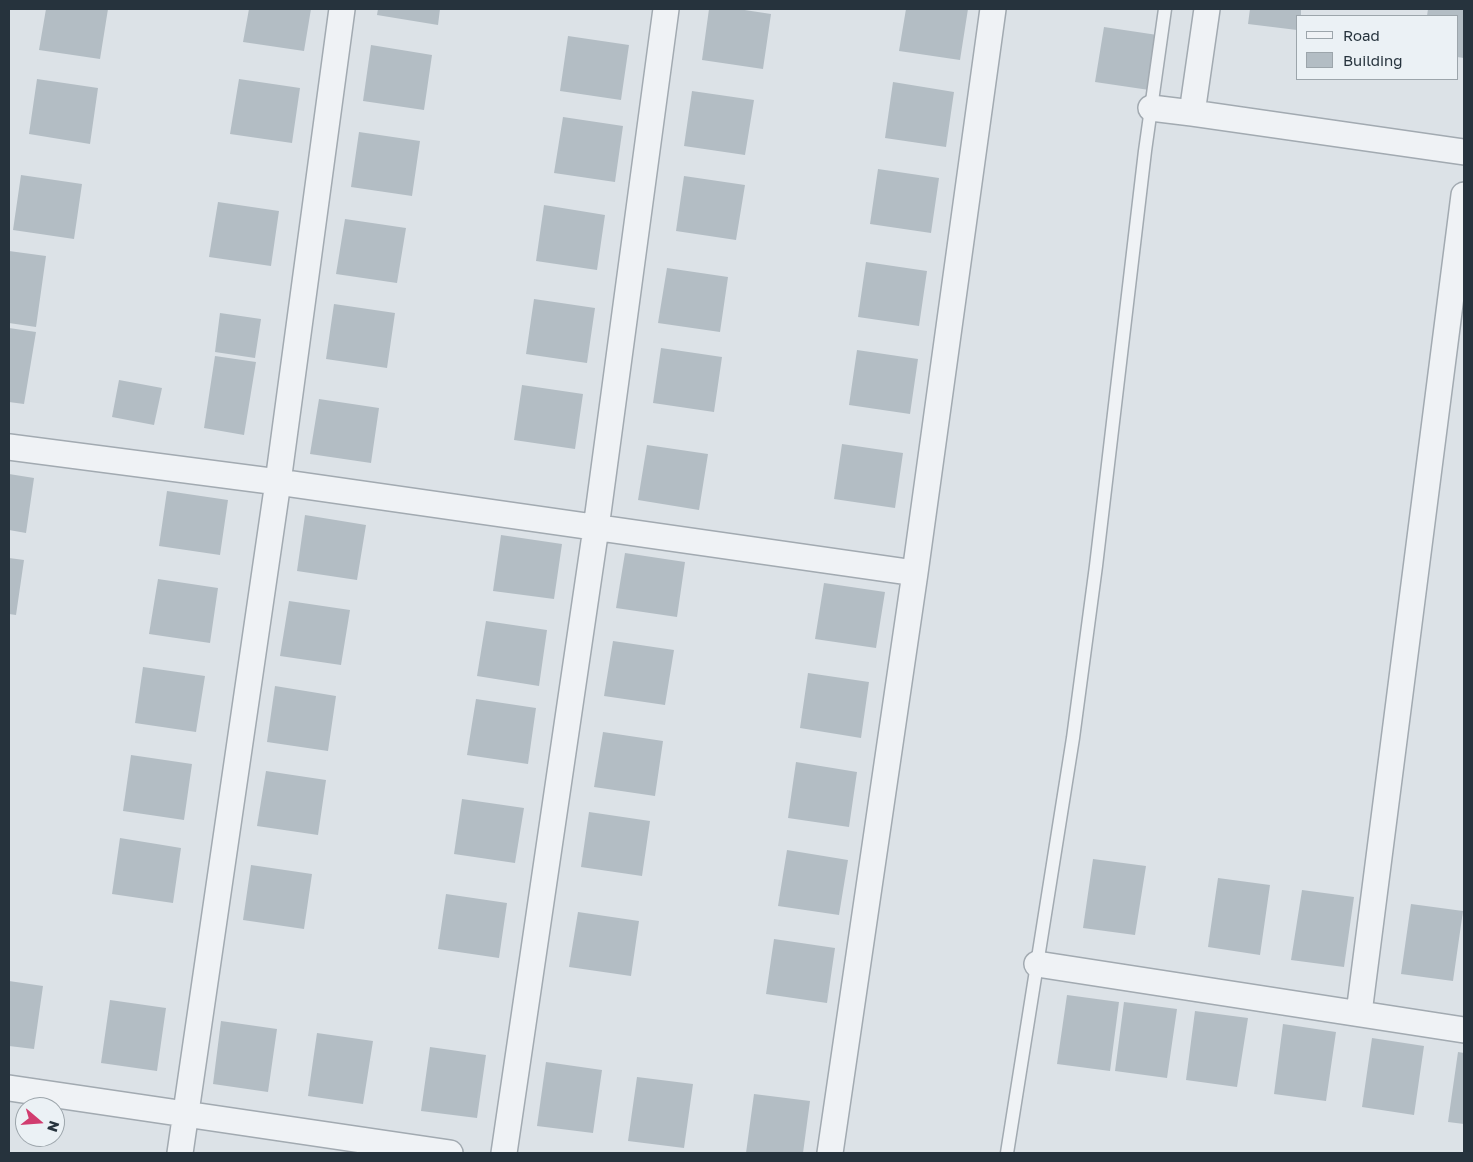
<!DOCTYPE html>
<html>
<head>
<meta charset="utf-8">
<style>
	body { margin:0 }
	#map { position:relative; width:1473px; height:1162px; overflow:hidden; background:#dce2e7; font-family:"Golos Text",sans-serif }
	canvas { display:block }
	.frame { position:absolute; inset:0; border:10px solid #26333d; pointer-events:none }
	.legend { position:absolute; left:1296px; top:15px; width:162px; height:65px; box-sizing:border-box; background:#ebf1f5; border:1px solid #9ca5ab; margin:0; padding:6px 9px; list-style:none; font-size:15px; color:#26333d }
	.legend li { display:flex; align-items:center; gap:10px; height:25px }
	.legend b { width:25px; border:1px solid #9ca5ab }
	.north { position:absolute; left:15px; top:1097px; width:50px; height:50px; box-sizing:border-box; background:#ebf1f5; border:1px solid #9ca5ab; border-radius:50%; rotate:108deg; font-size:14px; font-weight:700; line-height:20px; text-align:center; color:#26333d }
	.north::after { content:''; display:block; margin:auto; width:18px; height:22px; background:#d13c6f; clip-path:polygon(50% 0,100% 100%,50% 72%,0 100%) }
</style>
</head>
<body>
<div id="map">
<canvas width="1473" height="1162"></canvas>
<div class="frame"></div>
<ul class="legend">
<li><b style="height:6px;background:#eff2f5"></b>Road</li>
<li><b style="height:14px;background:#b3bdc4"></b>Building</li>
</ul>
<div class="north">N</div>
</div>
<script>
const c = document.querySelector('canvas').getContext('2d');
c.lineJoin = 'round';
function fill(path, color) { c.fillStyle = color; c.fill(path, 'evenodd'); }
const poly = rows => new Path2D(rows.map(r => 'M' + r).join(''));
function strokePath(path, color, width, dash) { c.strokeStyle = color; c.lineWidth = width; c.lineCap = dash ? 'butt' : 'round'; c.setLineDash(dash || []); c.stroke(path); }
const building = poly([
	[46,9,108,9,100,59,39,50],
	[249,9,311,9,304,51,243,42],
	[378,9,440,9,438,25,377,15],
	[709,9,738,9,771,14,763,69,702,60],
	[906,9,968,9,960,60,899,51],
	[1250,9,1301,9,1301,16,1297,16,1297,30,1248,24],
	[1428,9,1464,9,1464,58,1457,57,1457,16,1427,16],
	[1104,27,1164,36,1156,91,1095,82],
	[568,36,629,45,621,100,560,91],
	[371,45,432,55,424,110,363,101],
	[37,79,98,88,90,144,29,134],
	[239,79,300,88,292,143,230,134],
	[893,82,954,92,946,147,885,138],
	[692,91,754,100,745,155,684,146],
	[563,117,623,126,615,182,554,173],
	[359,132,420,141,412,196,351,187],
	[878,169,939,178,931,233,870,224],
	[21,175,82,184,74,239,13,230],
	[684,176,745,185,736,240,676,231],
	[218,202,279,211,271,266,209,257],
	[544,205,605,215,597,270,536,261],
	[345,219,406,228,397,283,336,274],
	[9,251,46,256,36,327,9,323],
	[866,262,927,271,919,326,858,317],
	[667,268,728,277,720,332,658,323],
	[534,299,595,308,587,363,526,354],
	[334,304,395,313,387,368,326,359],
	[220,313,261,319,255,358,215,352],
	[9,328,36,332,24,404,9,402],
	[661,348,722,357,714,412,653,403],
	[857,350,918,359,910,414,849,405],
	[215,356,256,362,244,435,204,428],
	[119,380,162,388,154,425,112,417],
	[522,385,583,394,575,449,514,440],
	[319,399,379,408,371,463,310,454],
	[842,444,903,453,895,508,834,499],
	[647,445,708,454,699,510,638,500],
	[9,474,34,478,26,533,9,530],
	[167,491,228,500,220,555,159,546],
	[305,515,366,525,357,580,297,571],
	[501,535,562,544,554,599,493,591],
	[625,553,685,562,677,617,616,608],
	[9,558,24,560,16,615,9,614],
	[158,579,218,588,210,643,149,634],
	[824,583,885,592,876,648,815,639],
	[289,601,350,610,341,665,280,656],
	[486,621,547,630,539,686,477,676],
	[613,641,674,650,665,705,604,696],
	[143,667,205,676,196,732,135,723],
	[808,673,869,682,861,738,800,728],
	[275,686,336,696,328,751,267,742],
	[476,699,536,708,528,764,467,755],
	[603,732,663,741,655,796,594,787],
	[131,755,192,764,184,820,123,811],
	[796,762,857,772,849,827,788,818],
	[266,771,326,780,318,835,257,826],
	[462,799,524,808,515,863,454,854],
	[589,812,650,821,642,876,581,867],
	[120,838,181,848,173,903,112,894],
	[787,850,848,860,839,915,778,906],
	[1093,859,1146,866,1135,935,1083,928],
	[251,865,312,874,304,929,243,920],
	[1218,878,1270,885,1260,955,1208,947],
	[1302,890,1354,897,1344,967,1291,960],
	[446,894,507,903,499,958,438,949],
	[1411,904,1463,911,1453,981,1401,974],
	[578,912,639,921,631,976,569,967],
	[774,939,835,948,827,1003,766,994],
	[9,981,43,986,34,1049,9,1046],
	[1067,995,1119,1002,1110,1071,1057,1064],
	[110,1000,166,1008,157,1071,101,1063],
	[1124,1002,1177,1009,1167,1078,1115,1071],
	[1195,1011,1248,1018,1237,1087,1186,1080],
	[221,1021,277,1029,268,1092,213,1084],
	[1283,1024,1336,1032,1326,1101,1274,1094],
	[317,1033,373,1041,363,1104,308,1096],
	[1372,1038,1424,1046,1414,1115,1362,1107],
	[430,1047,486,1055,477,1118,421,1111],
	[1458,1052,1464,1053,1464,1124,1448,1122],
	[546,1062,602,1070,593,1133,537,1126],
	[637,1077,693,1084,684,1148,628,1141],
	[754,1094,810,1101,803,1153,746,1153]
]);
const lane = poly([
	[1007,1153,1073,738,1096,566,1145,151,1165,9]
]);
const street = poly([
	[1151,108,1192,113,1464,152],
	[1192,113,1207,9],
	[9,447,278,482,915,573],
	[1037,964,1464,1030],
	[1359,1013,1464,195],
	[9,1088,450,1153],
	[180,1153,278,482,342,9],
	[504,1153,596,528,666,9],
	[830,1153,915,573,993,9]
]);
fill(building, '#b3bdc4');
strokePath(lane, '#a2aab1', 15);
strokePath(street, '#a2aab1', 28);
strokePath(lane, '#eff2f5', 12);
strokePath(street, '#eff2f5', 25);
</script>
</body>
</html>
